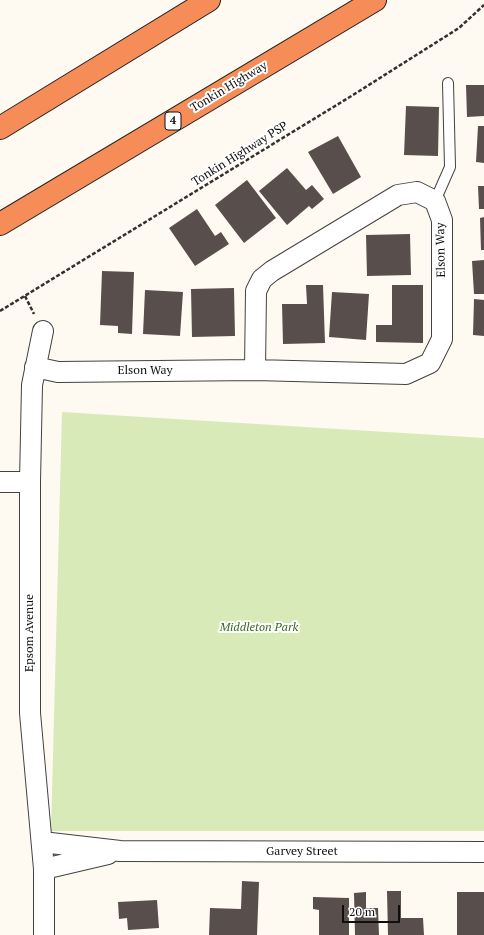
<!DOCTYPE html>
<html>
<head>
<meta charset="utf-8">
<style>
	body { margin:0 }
	#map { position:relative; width:484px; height:935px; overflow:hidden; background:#fffaf1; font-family:"PT Serif",serif }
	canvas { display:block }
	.scale { position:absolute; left:342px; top:905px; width:58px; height:18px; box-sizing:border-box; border:2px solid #0f0f0f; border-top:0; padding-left:5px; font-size:12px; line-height:14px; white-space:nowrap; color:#0f0f0f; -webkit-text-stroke:3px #fff; paint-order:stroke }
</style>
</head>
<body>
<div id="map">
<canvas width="484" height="935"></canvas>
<div class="scale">20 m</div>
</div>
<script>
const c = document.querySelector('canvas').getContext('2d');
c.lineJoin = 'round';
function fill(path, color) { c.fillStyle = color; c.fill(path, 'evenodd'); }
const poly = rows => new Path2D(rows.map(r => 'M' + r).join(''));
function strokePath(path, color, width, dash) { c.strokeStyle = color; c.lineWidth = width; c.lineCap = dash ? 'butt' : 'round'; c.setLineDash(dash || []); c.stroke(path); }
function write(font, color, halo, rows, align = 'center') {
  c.font = font + ' "PT Serif",serif'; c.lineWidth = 4; c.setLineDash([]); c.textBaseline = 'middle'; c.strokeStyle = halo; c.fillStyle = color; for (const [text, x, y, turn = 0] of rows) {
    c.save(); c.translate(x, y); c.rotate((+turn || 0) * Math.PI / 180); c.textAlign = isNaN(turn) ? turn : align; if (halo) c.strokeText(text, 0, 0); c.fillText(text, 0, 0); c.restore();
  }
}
const green = poly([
	[62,412,484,438,484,831,51,831]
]);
const building = poly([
	[466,85,484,85,484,116,467,117],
	[406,106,439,107,438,156,404,155],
	[478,126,484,126,484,163,476,162],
	[338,136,361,177,333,194,308,152],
	[287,168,306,190,312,185,324,199,312,209,309,206,287,225,259,191],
	[247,180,276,218,244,243,215,205],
	[478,186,484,186,484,209,479,209],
	[197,209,215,236,221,232,229,244,195,266,169,228],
	[484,217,484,250,481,250,480,218],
	[410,234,411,275,367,276,366,235],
	[484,260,484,294,474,294,472,261],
	[102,271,134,272,132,334,118,333,118,326,100,325],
	[306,285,323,285,325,343,283,344,282,304,307,304],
	[392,285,423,285,423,343,376,342,376,325,392,325],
	[234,288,235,336,192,337,191,289],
	[145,290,183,292,180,336,143,334],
	[332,292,369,294,366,340,329,337],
	[474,299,484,300,484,336,473,335],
	[242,881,259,882,257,935,209,935,210,908,241,909],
	[387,891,401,891,401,918,423,918,424,935,388,935],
	[366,892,366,908,378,908,379,935,355,935,354,893],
	[457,892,484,892,484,935,457,935],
	[313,897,349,898,349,935,319,935,319,910,313,909],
	[157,900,159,928,128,930,127,918,119,919,118,902]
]);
const path = poly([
	[25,296,34,314],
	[0,311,353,95,459,28,484,5]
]);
const service = poly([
	[435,201,450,167,448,83]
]);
const minor = poly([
	[43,331,32,385,30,482,30,713,44,869,44,935],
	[35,367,58,372,255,370,406,374,430,363,442,339,442,220,435,201,417,192,398,195,272,271,262,279,256,291,255,370],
	[0,482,30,482],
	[42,842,120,851,484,852],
	[44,869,108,854]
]);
const motorway = poly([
	[0,128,209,0],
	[0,224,375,0]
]);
const shields = [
	[173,121,16]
];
const shieldNames = [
	["4",173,121]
];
const streetNames = [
	["Tonkin Highway",229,87,-31],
	["Tonkin Highway PSP",240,154,-32],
	["Elson Way",441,250,-91],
	["Elson Way",145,371],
	["Epsom Avenue",30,633,-90],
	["Garvey Street",302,852]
];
const parkNames = [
	["Middleton Park",259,628]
];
fill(green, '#d9eab9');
fill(building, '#584e4b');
strokePath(service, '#424242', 12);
strokePath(minor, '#424242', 22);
strokePath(motorway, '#202020', 24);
strokePath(path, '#313131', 2.5, [4, 2]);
strokePath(service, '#fff', 10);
strokePath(minor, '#fff', 20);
strokePath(motorway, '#f68d58', 22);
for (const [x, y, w] of shields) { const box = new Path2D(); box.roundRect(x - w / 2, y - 9, w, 18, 3); c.fillStyle = '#fff'; c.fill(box); strokePath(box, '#0f0f0f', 1); }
write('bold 11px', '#0f0f0f', null, shieldNames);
write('12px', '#0f0f0f', '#fff', streetNames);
write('italic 12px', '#36681e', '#fff', parkNames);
</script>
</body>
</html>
